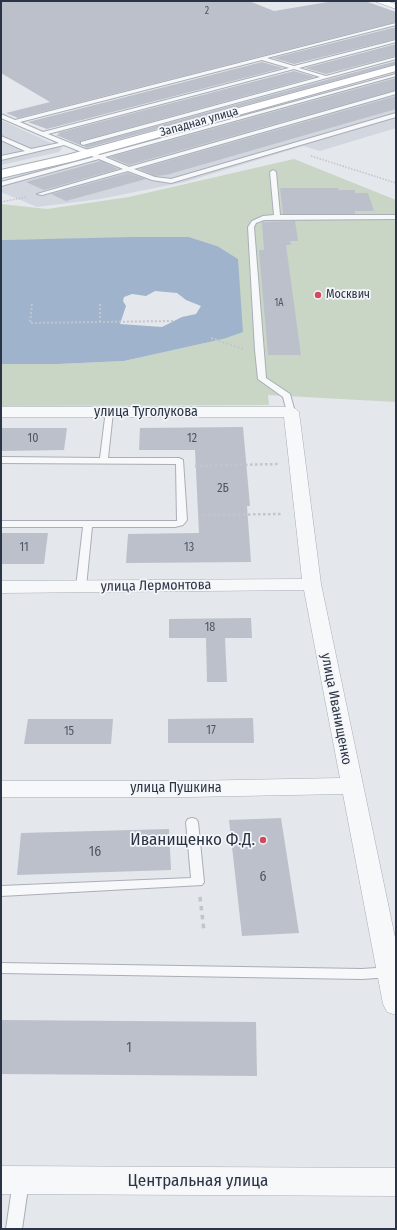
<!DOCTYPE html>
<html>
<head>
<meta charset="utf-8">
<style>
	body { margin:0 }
	#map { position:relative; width:397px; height:1230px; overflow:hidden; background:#e4e7ec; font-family:"Fira Sans Condensed",sans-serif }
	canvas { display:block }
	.frame { position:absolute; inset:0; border:2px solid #2b3445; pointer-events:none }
</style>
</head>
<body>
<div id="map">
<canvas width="397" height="1230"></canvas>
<div class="frame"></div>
</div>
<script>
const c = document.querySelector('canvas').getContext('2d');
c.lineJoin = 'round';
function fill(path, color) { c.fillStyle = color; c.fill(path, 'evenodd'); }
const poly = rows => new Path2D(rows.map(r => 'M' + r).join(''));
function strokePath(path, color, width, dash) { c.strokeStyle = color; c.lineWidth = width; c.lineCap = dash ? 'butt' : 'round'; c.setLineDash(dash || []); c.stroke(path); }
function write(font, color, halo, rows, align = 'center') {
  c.font = font + ' "Fira Sans Condensed",sans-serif'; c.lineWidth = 3.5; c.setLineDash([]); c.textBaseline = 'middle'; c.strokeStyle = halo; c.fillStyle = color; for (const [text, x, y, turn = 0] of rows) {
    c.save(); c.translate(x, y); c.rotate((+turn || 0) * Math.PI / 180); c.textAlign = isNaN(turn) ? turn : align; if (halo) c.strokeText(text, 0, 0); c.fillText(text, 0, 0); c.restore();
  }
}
const built = poly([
	[396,73,396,128,320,151,303,146,185,182,100,199,37,207,1,192,1,180],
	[1,120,62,148,59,152,1,165]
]);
const green = poly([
	[294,159,396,200,396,402,268,395,269,405,1,406,1,364,58,364,124,361,223,339,217,246,189,237,1,240,1,204,47,209,129,197]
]);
const water = poly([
	[133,237,189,237,217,246,238,259,243,332,223,339,124,361,58,364,1,364,1,240],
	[155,291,177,293,186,300,201,306,196,314,182,317,162,327,120,324,126,306,123,301,124,297,132,294,146,296]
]);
const building = poly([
	[1,1,249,1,274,11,334,1,365,1,396,12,396,22,18,118,6,113,50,102,1,73],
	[396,27,396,39,294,64,273,58],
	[396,44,396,56,326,74,305,68],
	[396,61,396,64,87,148,83,146],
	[262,62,283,68,47,129,28,122],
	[294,71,315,77,81,141,80,145,56,135,60,134,57,133],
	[396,78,396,90,129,165,110,157],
	[396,96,396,109,166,175,155,176,139,169],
	[101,161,118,169,44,190,26,182],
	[128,173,146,179,66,201,51,194],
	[280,188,338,188,339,190,355,190,355,193,368,193,374,211,355,211,355,214,283,214],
	[295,221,298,241,290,241,291,245,286,245,301,355,268,355,259,250,264,250,262,222],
	[243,427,250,506,247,506,251,562,126,563,128,534,199,533,195,450,139,450,140,428],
	[1,428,67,428,64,450,1,451],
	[1,533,48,533,44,564,1,564],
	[251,618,252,638,225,638,227,682,207,682,206,638,169,638,169,619],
	[253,718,254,743,168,743,168,719],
	[28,719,113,719,111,744,24,744],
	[281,818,299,933,242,936,229,820],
	[169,829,171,870,17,875,21,833],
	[1,1020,256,1022,257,1076,1,1074]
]);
const pathFar3 = poly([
	[311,156,396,183],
	[1,202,26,197]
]);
const pathFar2 = poly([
	[32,304,30,323,173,321],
	[100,304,100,321],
	[211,338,243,349]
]);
const pathFar1 = poly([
	[195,466,278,464],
	[198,515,283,514]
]);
const path = poly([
	[200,897,204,931]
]);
const lane = poly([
	[396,23,396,25,267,58,294,66,396,40,396,42,299,68,326,76,396,57,396,59,83,145,81,144,81,142,320,77,294,69,48,134,100,155,396,74,396,76,105,157,129,167,396,91,396,94,134,169,155,177,171,179,396,113,396,117,171,183,152,180,128,171,42,195,37,194,123,169,99,159,1,186,1,182,94,157,64,145,1,160,1,156,25,151,1,140,1,136,31,149,59,143,1,118,1,114,15,120,396,23],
	[262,60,289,68,43,132,20,122,262,60],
	[273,170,276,172,280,215,396,215,396,219,264,220,256,223,254,227,266,378,290,394,295,412,291,414,287,412,283,397,258,379,255,350,248,227,252,221,263,216,274,215,270,172,273,170],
	[106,410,109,410,113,412,108,458,179,458,183,460,187,520,183,525,175,527,92,527,86,587,81,590,76,587,83,527,1,527,1,521,177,521,176,464,1,463,1,457,100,458,106,410],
	[192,818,196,819,198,822,204,882,202,885,1,896,1,886,191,878,186,822,188,819,192,818],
	[1,963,362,969,391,967,396,968,396,975,391,977,362,979,1,973,1,963],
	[21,1174,26,1176,29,1181,22,1229,6,1229,13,1181,16,1176,21,1174]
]);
const street = poly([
	[374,1,386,1,396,4,396,9,374,1],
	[1,407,291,407,296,409,299,412,321,584,396,942,396,1015,387,1012,383,1004,343,794,188,797,1,797,1,781,188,781,340,778,304,590,1,593,1,581,302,579,284,417,1,417,1,407],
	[1,1166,396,1168,396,1196,1,1194,1,1166]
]);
const secondary = poly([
	[396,65,396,71,74,161,1,178,1,170,67,155,396,65]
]);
const markers = [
	[318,295,4,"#d1495b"],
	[263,840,4,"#d1495b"]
];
const farNumbernames = [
	["2",207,11],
	["1А",279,303]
];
const farStreetnames = [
	["Западная улица",199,122,-16]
];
const farPoinames = [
	["Москвич",326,295]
];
const numberNames = [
	["10",33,439],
	["12",192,439],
	["2Б",223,489],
	["11",24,548],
	["13",189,548],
	["18",210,628],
	["17",211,731],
	["15",69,732]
];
const streetNames = [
	["улица Туголукова",146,412],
	["улица Лермонтова",156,586,-1],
	["улица Иванищенко",336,709,79],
	["улица Пушкина",176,788]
];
const nearNumbernames = [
	["16",95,852],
	["6",263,877],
	["1",129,1048]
];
const nearPoinames = [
	["Иванищенко Ф.Д.",255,840]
];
const nearStreetnames = [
	["Центральная улица",198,1181]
];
fill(built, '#d2d6de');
fill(green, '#c9d6c5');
fill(water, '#9fb4cc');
fill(building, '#bbc0ca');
strokePath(lane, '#a9aeb7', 2);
strokePath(street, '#a9aeb7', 1);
strokePath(secondary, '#a9aeb7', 2);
strokePath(pathFar3, '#c2c5cb', 1.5, [1.5, 1.5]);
strokePath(pathFar2, '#c2c5cb', 2, [2, 2]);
strokePath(pathFar1, '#c2c5cb', 2.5, [2.5, 2.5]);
strokePath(path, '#c2c5cb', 3.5, [4.5, 4.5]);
fill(lane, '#f7f8fa');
fill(street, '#f7f8fa');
fill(secondary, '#fff');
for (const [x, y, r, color] of markers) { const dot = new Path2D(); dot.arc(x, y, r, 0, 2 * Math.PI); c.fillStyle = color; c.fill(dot); strokePath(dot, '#f4f6f9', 1.5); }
write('10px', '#4f5766', null, farNumbernames);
write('12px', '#2b3445', '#f4f6f9', farStreetnames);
write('12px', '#2b3445', '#f4f6f9', farPoinames, 'left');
write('12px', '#4f5766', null, numberNames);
write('14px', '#2b3445', '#f4f6f9', streetNames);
write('14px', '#4f5766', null, nearNumbernames);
write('17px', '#2b3445', '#f4f6f9', nearPoinames, 'right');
write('17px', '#2b3445', '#f4f6f9', nearStreetnames);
</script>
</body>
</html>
